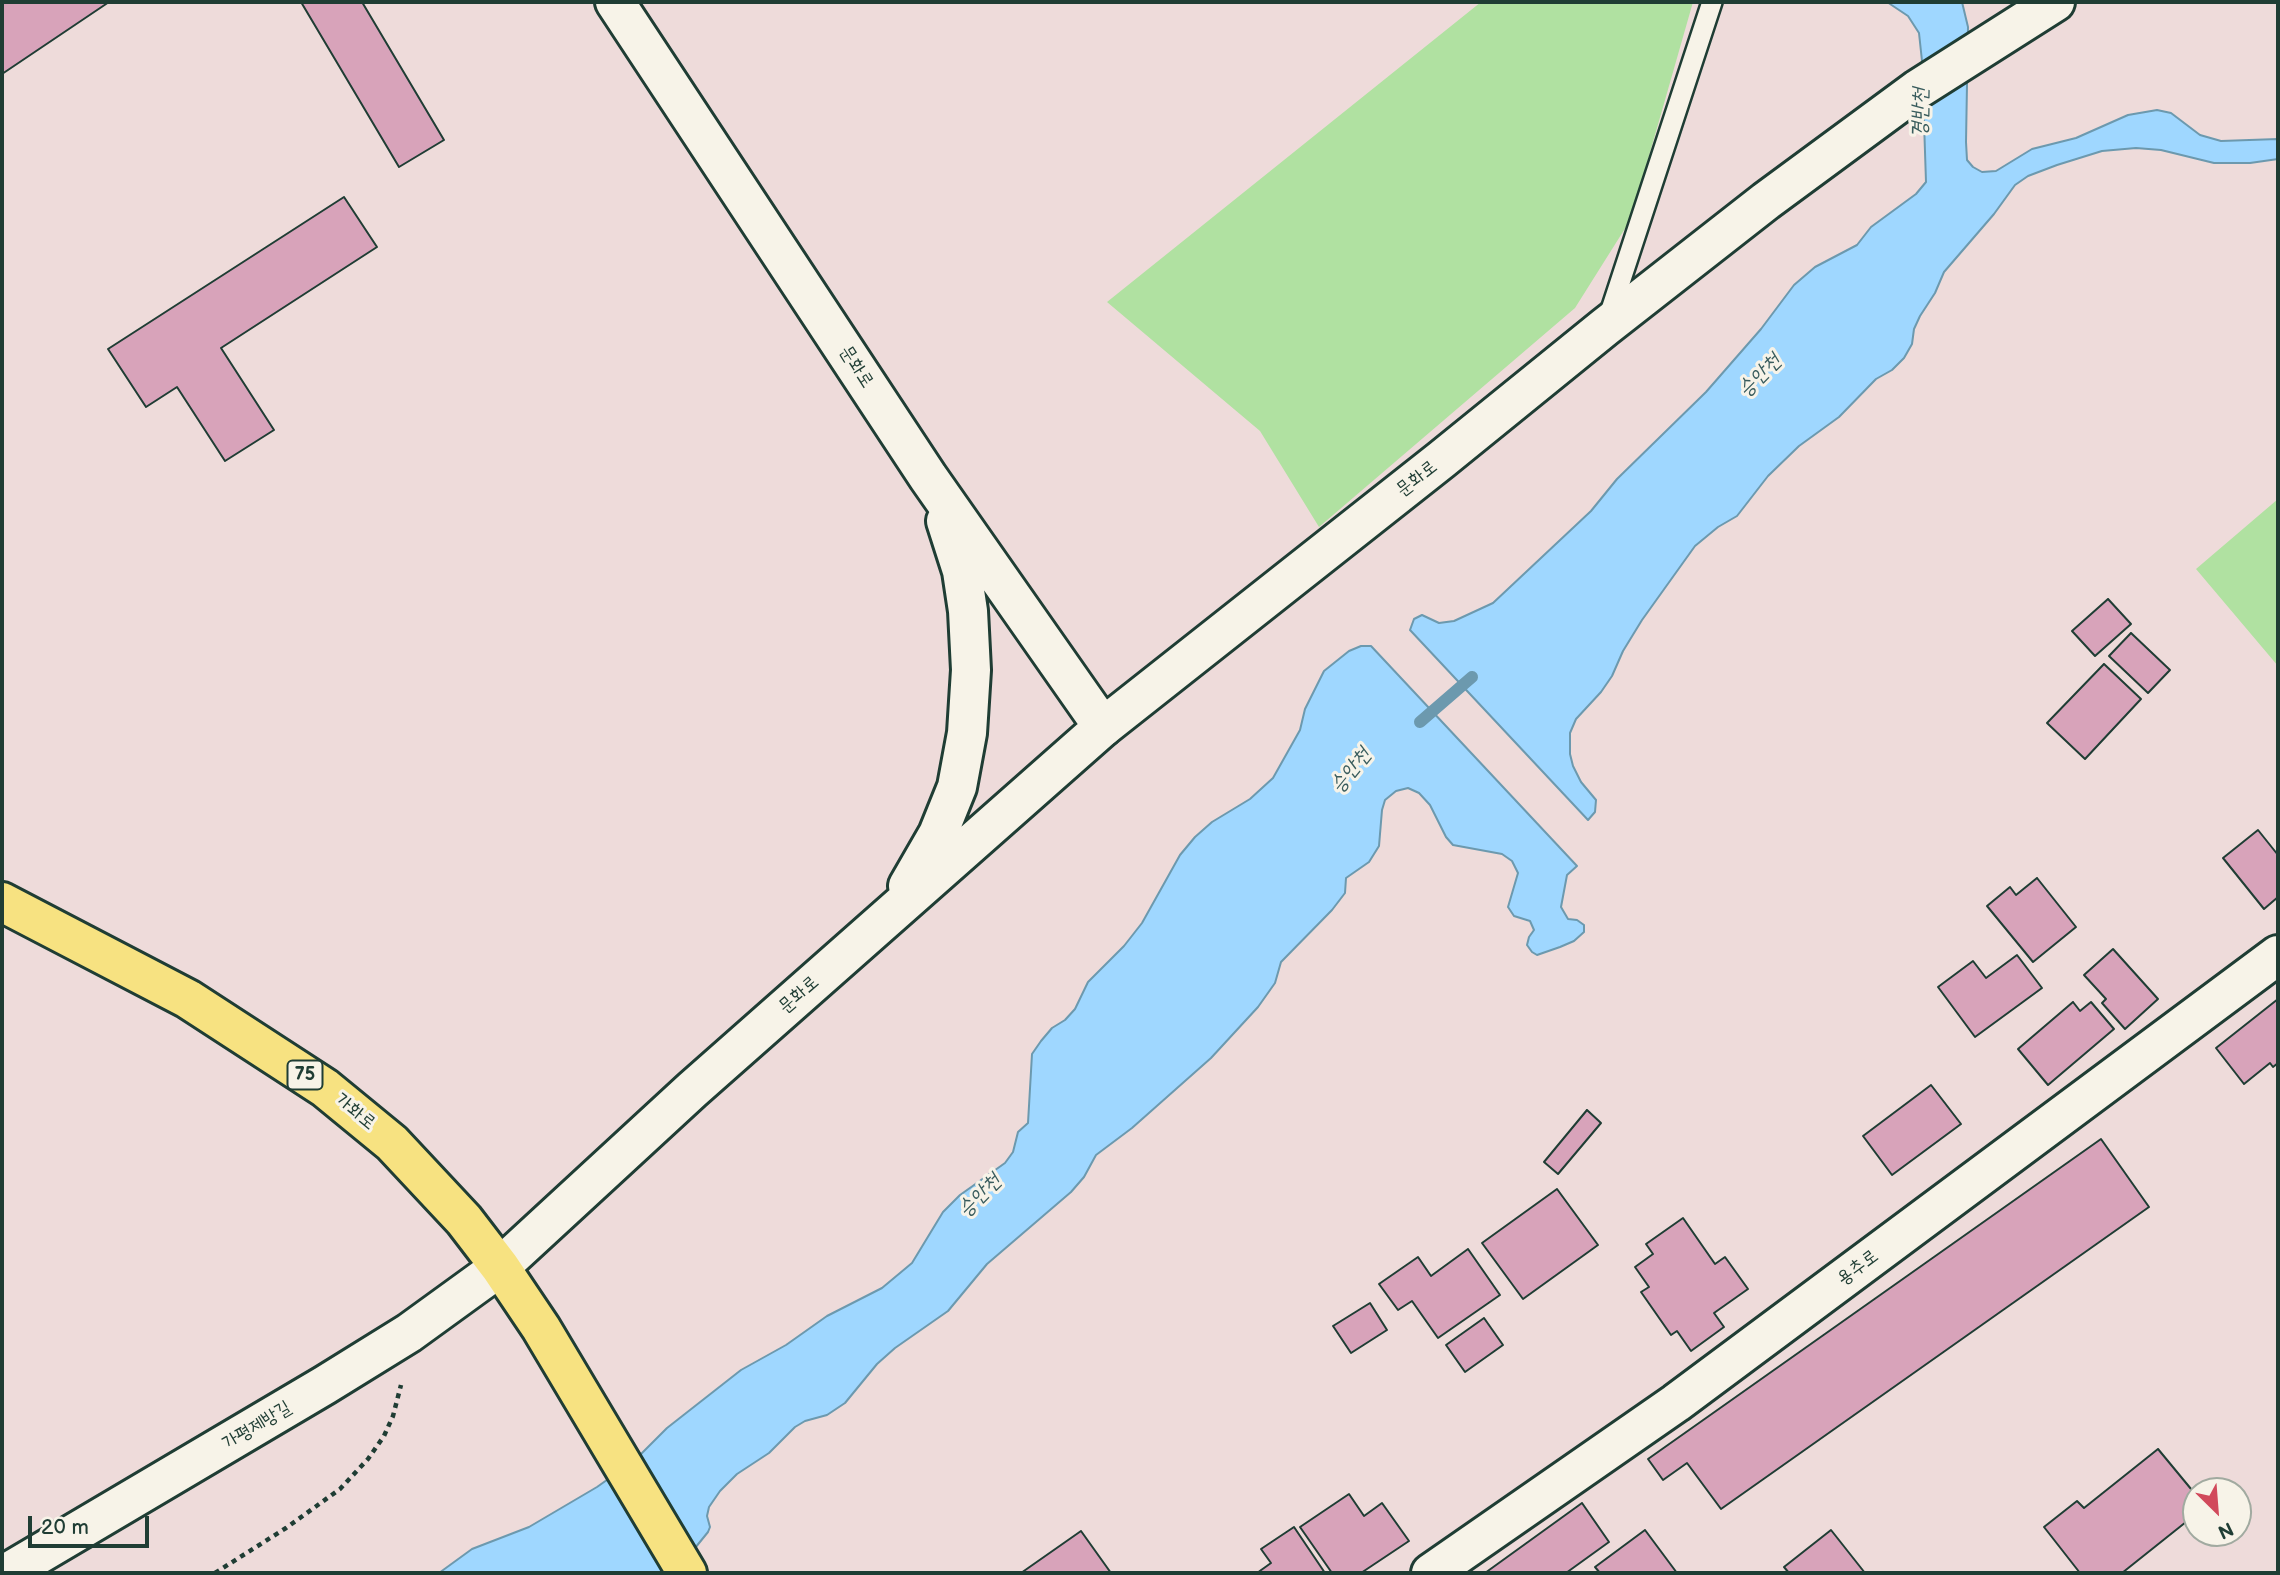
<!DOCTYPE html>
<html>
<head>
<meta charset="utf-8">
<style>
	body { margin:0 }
	#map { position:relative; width:2280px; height:1575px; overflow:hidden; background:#eedbda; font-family:"Balsamiq Sans",sans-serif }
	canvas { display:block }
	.frame { position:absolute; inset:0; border:4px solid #1f3d34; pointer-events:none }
	.north { position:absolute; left:2182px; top:1477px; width:70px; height:70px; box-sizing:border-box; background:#f7f3e8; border:2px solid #a1aaa0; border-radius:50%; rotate:155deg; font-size:19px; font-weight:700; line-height:28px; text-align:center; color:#1f3d34 }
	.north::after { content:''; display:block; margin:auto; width:24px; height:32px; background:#d1495b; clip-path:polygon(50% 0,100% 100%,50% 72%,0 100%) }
	.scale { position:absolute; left:28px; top:1516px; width:121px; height:32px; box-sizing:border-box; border:4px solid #1f3d34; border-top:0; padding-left:9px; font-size:21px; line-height:24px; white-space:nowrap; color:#1f3d34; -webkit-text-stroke:5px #f7f3e8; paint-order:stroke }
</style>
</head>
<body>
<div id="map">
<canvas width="2280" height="1575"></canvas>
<div class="frame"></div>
<div class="north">N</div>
<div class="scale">20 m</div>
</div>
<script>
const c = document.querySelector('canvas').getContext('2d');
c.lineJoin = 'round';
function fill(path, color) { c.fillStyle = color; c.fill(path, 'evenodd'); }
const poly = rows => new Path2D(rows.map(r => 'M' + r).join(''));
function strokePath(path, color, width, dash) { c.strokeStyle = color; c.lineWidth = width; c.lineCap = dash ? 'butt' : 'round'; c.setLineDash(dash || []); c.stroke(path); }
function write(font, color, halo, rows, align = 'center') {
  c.font = font + ' "Balsamiq Sans","Poor Story",sans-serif'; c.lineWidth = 6; c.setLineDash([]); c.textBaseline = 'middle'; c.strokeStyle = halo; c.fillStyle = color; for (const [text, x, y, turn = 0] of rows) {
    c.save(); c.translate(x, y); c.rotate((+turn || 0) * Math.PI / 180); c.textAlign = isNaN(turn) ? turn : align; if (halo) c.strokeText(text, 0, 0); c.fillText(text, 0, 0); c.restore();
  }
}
const green = poly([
	[1481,2,1693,2,1631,219,1575,308,1319,527,1260,431,1107,302],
	[2278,499,2278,666,2196,569]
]);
const water = poly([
	[1887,2,1962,2,1968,27,1966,142,1967,160,1973,167,1982,172,1996,171,2032,149,2076,138,2128,115,2157,110,2171,113,2200,135,2221,141,2278,139,2278,159,2250,163,2214,163,2161,150,2136,148,2102,151,2057,165,2028,176,2015,185,1994,214,1944,272,1935,293,1920,316,1914,329,1912,344,1904,358,1892,370,1876,379,1839,417,1799,446,1768,476,1737,516,1718,527,1695,546,1642,620,1623,651,1612,676,1601,692,1576,719,1570,733,1570,754,1573,766,1581,782,1596,800,1595,812,1588,820,1410,630,1414,619,1422,615,1439,623,1454,621,1493,603,1591,511,1617,479,1706,392,1761,329,1794,285,1815,267,1857,245,1871,227,1916,194,1926,182,1922,61,1919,33,1908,16,1887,2],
	[1361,646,1371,646,1577,866,1567,875,1561,907,1568,919,1577,920,1584,925,1584,932,1574,941,1560,947,1537,955,1532,952,1527,945,1529,937,1534,930,1530,921,1514,916,1508,907,1518,873,1512,861,1502,854,1453,845,1446,837,1430,805,1419,793,1408,788,1396,791,1385,800,1382,810,1379,846,1369,862,1346,878,1345,893,1332,910,1281,962,1275,983,1258,1007,1211,1058,1132,1128,1096,1155,1084,1177,1071,1192,987,1264,948,1311,895,1348,877,1364,845,1403,827,1415,805,1421,795,1427,769,1453,737,1474,720,1491,709,1507,707,1516,710,1527,708,1532,691,1553,663,1573,439,1573,472,1549,529,1527,597,1487,635,1460,667,1428,741,1370,786,1345,827,1316,882,1288,912,1263,943,1212,960,1195,1005,1163,1013,1152,1018,1132,1028,1123,1032,1054,1041,1041,1052,1028,1065,1020,1075,1009,1088,982,1124,946,1142,923,1180,855,1195,837,1212,822,1250,799,1273,778,1300,730,1305,709,1324,671,1349,651,1361,646]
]);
const stream = poly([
	[1420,722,1472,677]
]);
const building = poly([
	[2,2,109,2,2,74,2,2],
	[301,2,362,2,444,140,399,167,301,2],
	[344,197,377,247,221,348,274,430,225,461,177,387,146,407,108,349,344,197],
	[2108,599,2131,624,2095,656,2072,631,2108,599],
	[2131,633,2170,670,2148,693,2109,656,2131,633],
	[2104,664,2141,699,2085,759,2047,723,2104,664],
	[2258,830,2278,855,2278,897,2264,909,2223,858,2258,830],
	[2037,878,2076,927,2033,962,1987,906,2010,887,2016,895,2037,878],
	[2113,949,2158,999,2125,1029,2102,1003,2106,999,2084,975,2113,949],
	[2017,955,2042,988,1975,1037,1938,987,1973,961,1986,978,2017,955],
	[2278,999,2278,1063,2273,1067,2270,1063,2244,1084,2216,1048,2278,999],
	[2073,1002,2080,1011,2091,1002,2114,1029,2048,1085,2018,1049,2073,1002],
	[1931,1085,1961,1124,1892,1175,1863,1136,1931,1085],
	[1587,1110,1601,1123,1558,1174,1544,1162,1587,1110],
	[2101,1139,2149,1207,1721,1509,1687,1463,1663,1480,1648,1459,2101,1139],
	[1557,1189,1598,1245,1523,1299,1482,1243,1557,1189],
	[1683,1218,1715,1264,1725,1257,1748,1289,1714,1313,1724,1327,1691,1351,1677,1331,1671,1335,1641,1292,1649,1287,1635,1267,1653,1254,1646,1244,1683,1218],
	[1468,1249,1500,1295,1438,1338,1412,1301,1398,1310,1379,1284,1418,1257,1431,1276,1468,1249],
	[1370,1303,1387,1330,1351,1353,1333,1326,1370,1303],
	[1484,1318,1503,1345,1465,1372,1446,1345,1484,1318],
	[2158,1449,2196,1495,2196,1514,2122,1573,2080,1573,2044,1527,2077,1501,2084,1508,2158,1449],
	[1349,1494,1364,1516,1382,1503,1409,1541,1361,1573,1332,1573,1300,1527,1349,1494],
	[1582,1503,1609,1542,1566,1573,1485,1573,1582,1503],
	[1294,1527,1325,1573,1257,1573,1271,1563,1261,1549,1294,1527],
	[1645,1530,1677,1573,1600,1573,1595,1567,1645,1530],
	[1831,1530,1865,1573,1789,1573,1784,1567,1831,1530],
	[1081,1531,1111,1573,1021,1573,1081,1531]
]);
const path = poly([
	[215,1573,286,1528,340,1489,368,1459,384,1436,393,1416,401,1385]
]);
const service = poly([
	[1608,319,1712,2]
]);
const minor = poly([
	[1103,727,1441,460,1605,327,1766,201,1918,89,2055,2],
	[7,1573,325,1385,409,1333,500,1267]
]);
const tertiary = poly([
	[1431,1573,1676,1403,2278,955]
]);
const secondary = poly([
	[908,886,938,834,957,787,967,733,971,670,968,611,962,571,946,521],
	[500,1267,692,1090,1103,727,928,477,615,2]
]);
const primary = poly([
	[2,902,188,999,325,1088,392,1143,464,1220,500,1267,541,1328,687,1573]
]);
const shields = [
	[305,1075,35]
];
const shieldNames = [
	["75",305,1075]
];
const streetNames = [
	["문화로",856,367,57],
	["문화로",1417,479,-38],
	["문화로",799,995,-41],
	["가화로",355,1112,39],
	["용추로",1858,1268,-37],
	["가평제방길",257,1426,-31]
];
const waterNames = [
	["경반천",1921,113,-89],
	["승안천",1760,376,-45],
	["승안천",1351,771,-51],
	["승안천",980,1196,-45]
];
fill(green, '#b0e1a1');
fill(water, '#9fd7ff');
strokePath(water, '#6c99ae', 2);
strokePath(stream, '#6c99ae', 12);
fill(building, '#d8a3ba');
strokePath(building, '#1f3d34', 2);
strokePath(service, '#1f3d34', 24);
strokePath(minor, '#1f3d34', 44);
strokePath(tertiary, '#1f3d34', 44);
strokePath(secondary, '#1f3d34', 44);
strokePath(primary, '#1f3d34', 44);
strokePath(path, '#1f3d34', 4.5, [5, 5]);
strokePath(service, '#f7f3e8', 19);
strokePath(minor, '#f7f3e8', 38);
strokePath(tertiary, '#f7f3e8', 38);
strokePath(secondary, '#f7f3e8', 38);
strokePath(primary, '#f7e281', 38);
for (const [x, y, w] of shields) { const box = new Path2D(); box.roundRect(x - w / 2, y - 14.5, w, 29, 5); c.fillStyle = '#f7f3e8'; c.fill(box); strokePath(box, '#1f3d34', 2); }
write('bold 18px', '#1f3d34', null, shieldNames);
write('19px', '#1f3d34', '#f7f3e8', streetNames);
write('italic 21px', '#395c5d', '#f7f3e8', waterNames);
</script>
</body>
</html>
